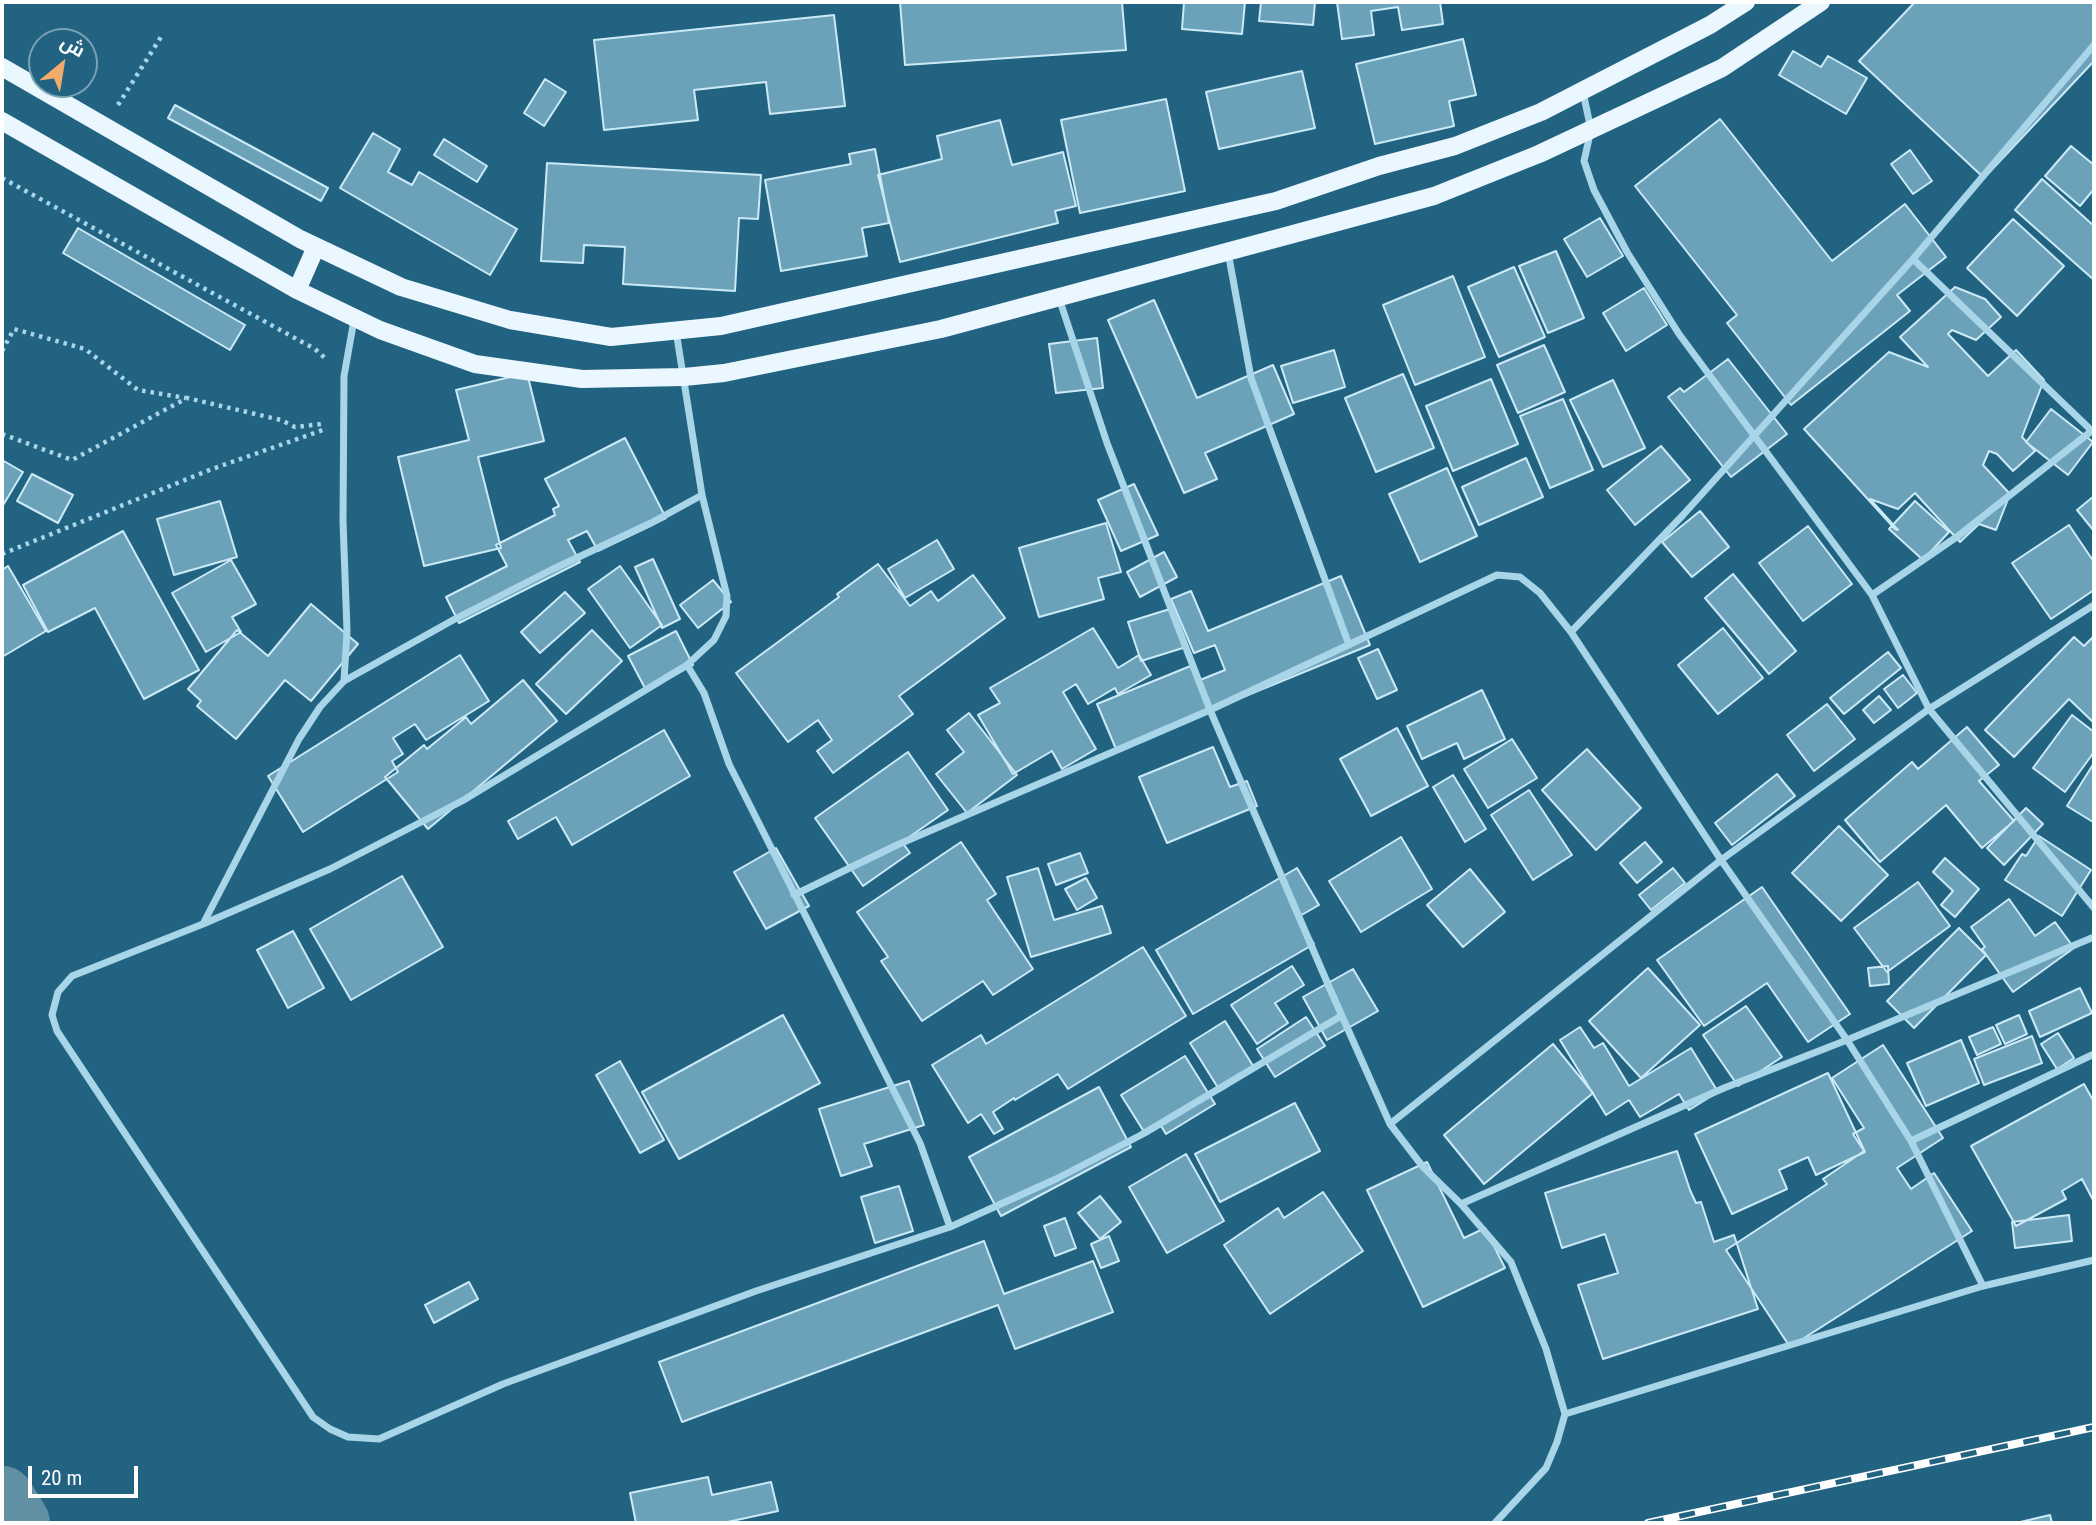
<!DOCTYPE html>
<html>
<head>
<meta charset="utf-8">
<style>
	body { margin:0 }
	#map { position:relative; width:2096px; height:1525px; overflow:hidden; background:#226382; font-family:"Roboto Condensed",Cairo,sans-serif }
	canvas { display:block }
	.frame { position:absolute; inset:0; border:4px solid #fff; pointer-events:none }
	.north { position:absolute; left:28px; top:28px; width:70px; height:70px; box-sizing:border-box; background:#226382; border:2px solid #7aa1b4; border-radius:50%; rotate:30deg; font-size:19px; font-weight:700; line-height:28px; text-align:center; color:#fff }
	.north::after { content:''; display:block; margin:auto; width:24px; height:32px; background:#f4aa6a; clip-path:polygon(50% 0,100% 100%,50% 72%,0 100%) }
	.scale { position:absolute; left:28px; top:1466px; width:110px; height:32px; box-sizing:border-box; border:4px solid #fff; border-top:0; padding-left:9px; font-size:21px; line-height:24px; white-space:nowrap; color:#fff; -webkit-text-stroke:5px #226382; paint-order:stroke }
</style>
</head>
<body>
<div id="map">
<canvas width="2096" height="1525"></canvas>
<div class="frame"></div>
<div class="north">ش</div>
<div class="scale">20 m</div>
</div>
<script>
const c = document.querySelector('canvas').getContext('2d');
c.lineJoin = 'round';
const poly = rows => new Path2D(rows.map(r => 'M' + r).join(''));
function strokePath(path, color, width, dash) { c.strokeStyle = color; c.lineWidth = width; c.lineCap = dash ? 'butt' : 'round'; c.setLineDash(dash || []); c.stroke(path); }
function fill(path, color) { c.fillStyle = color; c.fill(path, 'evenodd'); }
const river = poly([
	[2,1499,17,1523]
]);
const building = poly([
	[900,2,1122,2,1126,50,905,65,900,2],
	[1184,2,1245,2,1242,34,1182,29,1184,2],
	[1261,2,1315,2,1313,25,1259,21,1261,2],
	[1337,2,1440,2,1443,24,1402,30,1398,7,1371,11,1374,35,1342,39,1337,2],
	[1915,2,2094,2,2094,61,1984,178,1859,61,1915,2],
	[834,15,845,106,770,114,766,82,694,90,698,120,604,130,594,40,834,15],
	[1463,39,1476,95,1449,101,1454,126,1375,144,1356,64,1463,39],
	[1793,51,1821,67,1828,56,1867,78,1846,114,1779,75,1793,51],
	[1302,71,1315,128,1219,149,1206,92,1302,71],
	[545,79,566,92,544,126,524,113,545,79],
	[1166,99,1185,191,1080,213,1061,120,1166,99],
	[175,105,328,188,321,201,168,118,175,105],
	[1720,119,1832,261,1905,204,1946,257,1897,295,1910,311,1791,405,1727,323,1737,315,1635,186,1720,119],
	[1000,120,1012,165,1063,152,1076,206,1055,211,1058,223,900,262,878,175,942,159,937,136,1000,120],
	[373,133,400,149,388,172,412,185,419,172,517,229,490,275,340,188,373,133],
	[444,139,487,166,477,182,434,155,444,139],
	[2071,146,2094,165,2094,189,2080,206,2045,176,2071,146],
	[875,149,889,223,862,228,867,256,781,271,765,180,851,164,849,154,875,149],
	[1910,150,1932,181,1913,194,1891,164,1910,150],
	[547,163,761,175,758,219,739,218,735,291,623,284,625,247,584,245,583,263,541,261,547,163],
	[2042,179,2094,226,2094,280,2015,210,2042,179],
	[1600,218,1623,256,1587,277,1564,239,1600,218],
	[2013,219,2064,266,2017,316,1967,268,2013,219],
	[78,228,245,325,230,350,63,253,78,228],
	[1556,251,1584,318,1548,333,1519,266,1556,251],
	[1514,267,1545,337,1499,357,1468,287,1514,267],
	[1453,276,1485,357,1415,385,1383,305,1453,276],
	[1955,287,1985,299,2001,317,1976,340,1952,330,1948,334,1988,376,2016,350,2044,380,2022,437,2035,451,2013,471,1997,454,1989,451,1983,465,2010,494,1996,530,1979,524,1960,542,1915,493,1898,509,1870,499,1898,530,1895,529,1804,429,1889,352,1928,367,1900,337,1955,287],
	[1644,288,1667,325,1626,351,1603,313,1644,288],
	[1154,300,1197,398,1273,365,1294,414,1205,453,1217,479,1184,493,1108,320,1154,300],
	[1097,338,1103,388,1056,393,1049,344,1097,338],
	[1544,345,1565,392,1518,413,1497,365,1544,345],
	[1334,350,1345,387,1293,403,1281,366,1334,350],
	[1728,359,1787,434,1731,477,1668,397,1680,388,1684,392,1728,359],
	[527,373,544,441,478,457,501,548,424,566,398,457,469,440,456,390,527,373],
	[1403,374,1434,448,1376,472,1345,398,1403,374],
	[1491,379,1518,444,1453,471,1426,406,1491,379],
	[1613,380,1645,448,1603,467,1570,400,1613,380],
	[1563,399,1593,470,1550,488,1520,416,1563,399],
	[2051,409,2093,442,2068,475,2026,442,2051,409],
	[625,438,666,518,598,551,587,531,568,540,580,562,459,623,446,597,507,566,496,545,555,515,553,509,559,506,545,479,625,438],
	[1661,446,1690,480,1635,525,1607,490,1661,446],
	[1526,458,1543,497,1479,525,1462,487,1526,458],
	[2,460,23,472,2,507,2,460],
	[1447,468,1477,536,1420,562,1389,494,1447,468],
	[32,474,73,495,58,523,17,501,32,474],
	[1134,484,1158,535,1121,551,1098,500,1134,484],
	[2094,496,2094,531,2077,510,2094,496],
	[220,501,237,557,174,575,157,519,220,501],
	[1915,501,1949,532,1923,560,1889,529,1915,501],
	[1700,511,1729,547,1692,577,1662,542,1700,511],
	[1106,523,1121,572,1098,578,1104,599,1039,617,1019,548,1106,523],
	[2069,525,2094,562,2094,590,2051,619,2012,563,2069,525],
	[1808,526,1852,584,1803,621,1759,563,1808,526],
	[123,531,199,670,144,699,95,608,48,632,23,585,123,531],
	[937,540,954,569,905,598,888,569,937,540],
	[1164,552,1177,577,1140,597,1127,572,1164,552],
	[653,559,680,619,662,628,635,567,653,559],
	[231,560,256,604,232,617,241,632,206,652,172,593,231,560],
	[878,564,910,606,931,591,938,601,973,575,1005,618,899,696,913,714,833,773,817,751,832,740,818,720,788,742,736,673,839,597,837,594,878,564],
	[8,566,46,631,2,657,2,570,8,566],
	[620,566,662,625,630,648,588,589,620,566],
	[1733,574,1796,651,1769,674,1705,598,1733,574],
	[1341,576,1370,645,1116,749,1097,704,1193,665,1200,680,1225,670,1215,645,1194,653,1171,599,1191,591,1208,631,1341,576],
	[713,580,731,602,698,628,680,605,713,580],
	[565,592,585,613,540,653,521,632,565,592],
	[311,604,358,644,311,701,285,680,236,739,197,706,201,701,188,689,237,630,268,656,311,604],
	[1173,608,1186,647,1141,661,1128,622,1173,608],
	[1093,628,1118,668,1139,655,1151,675,1118,694,1115,688,1088,704,1076,684,1063,692,1096,749,1062,769,1052,751,1013,774,978,715,1000,703,990,688,1093,628],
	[1723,628,1763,678,1718,714,1678,665,1723,628],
	[592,630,622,661,566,714,536,684,592,630],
	[676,631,693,665,646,690,628,656,676,631],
	[2094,636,2094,723,2069,699,2014,757,1985,730,2074,637,2084,646,2094,636],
	[1378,649,1397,690,1377,699,1358,658,1378,649],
	[1888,652,1901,668,1844,714,1830,698,1888,652],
	[460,655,489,701,426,740,415,724,393,738,403,754,392,761,398,772,303,832,268,776,460,655],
	[1903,675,1917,693,1898,708,1884,689,1903,675],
	[523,680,557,721,428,829,385,777,424,745,427,749,466,717,471,724,523,680],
	[1482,690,1505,739,1464,759,1457,743,1422,759,1407,726,1482,690],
	[1879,696,1891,710,1874,723,1863,710,1879,696],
	[1827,704,1855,739,1814,771,1787,735,1827,704],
	[969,713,1017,775,967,813,936,774,964,752,947,730,969,713],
	[2072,715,2094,732,2094,752,2065,792,2033,768,2072,715],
	[1967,727,1999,765,1979,781,2014,821,1982,848,1946,805,1880,862,1845,820,1912,762,1918,769,1967,727],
	[1397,728,1428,786,1371,816,1340,759,1397,728],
	[664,730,690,776,572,845,556,817,518,839,508,821,664,730],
	[1512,739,1537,778,1488,808,1464,769,1512,739],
	[1213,747,1230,787,1247,781,1257,806,1167,843,1139,777,1213,747],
	[1587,749,1641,808,1596,850,1542,790,1587,749],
	[908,752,948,810,902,842,910,853,863,886,815,818,908,752],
	[2094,763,2094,820,2093,822,2067,806,2094,763],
	[1777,774,1795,796,1732,845,1715,823,1777,774],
	[1453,775,1486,829,1465,842,1433,787,1453,775],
	[1529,790,1572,855,1533,880,1491,815,1529,790],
	[2026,808,2043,824,2004,865,1987,848,2026,808],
	[1839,826,1888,875,1841,921,1792,873,1839,826],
	[2039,836,2091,870,2062,916,2005,880,2022,854,2026,856,2039,836],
	[1401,837,1432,889,1361,932,1329,881,1401,837],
	[961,842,996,894,987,900,1033,969,993,995,983,981,922,1021,881,961,888,957,857,912,961,842],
	[1645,842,1662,862,1637,883,1620,863,1645,842],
	[776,848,809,906,766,929,734,872,776,848],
	[1080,853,1088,873,1056,885,1048,864,1080,853],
	[1945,858,1979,889,1955,917,1941,905,1953,891,1933,872,1945,858],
	[1038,868,1054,920,1102,906,1111,933,1031,957,1007,877,1038,868],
	[1297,868,1319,905,1298,917,1314,944,1193,1014,1156,950,1297,868],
	[1673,868,1685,883,1651,910,1639,895,1673,868],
	[1470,869,1505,912,1463,947,1427,905,1470,869],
	[402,876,443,947,351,1000,310,929,402,876],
	[1086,878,1097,898,1077,910,1065,889,1086,878],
	[1918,882,1950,926,1887,972,1854,928,1918,882],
	[1762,887,1850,1014,1808,1042,1767,983,1704,1026,1657,960,1762,887],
	[2009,899,2035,936,2055,922,2074,948,2013,992,1982,949,1985,947,1971,927,2009,899],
	[1959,928,1986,955,1914,1028,1887,1001,1959,928],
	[293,931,324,988,288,1008,257,950,293,931],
	[1143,947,1186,1016,1068,1089,1058,1074,1015,1100,1014,1098,993,1112,1003,1129,994,1134,981,1114,968,1123,932,1065,981,1035,986,1044,1143,947],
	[1292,966,1304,985,1275,1003,1288,1023,1257,1044,1231,1005,1292,966],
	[1888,966,1889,984,1870,986,1868,968,1888,966],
	[1648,968,1700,1025,1641,1078,1589,1021,1648,968],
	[1353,969,1378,1011,1327,1040,1303,997,1353,969],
	[2080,988,2092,1013,2040,1037,2029,1011,2080,988],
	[1746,1006,1782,1057,1738,1086,1703,1035,1746,1006],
	[783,1015,820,1083,679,1159,642,1092,783,1015],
	[2019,1015,2027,1034,2005,1044,1996,1025,2019,1015],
	[1306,1017,1325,1046,1275,1077,1257,1049,1306,1017],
	[1225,1021,1255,1069,1220,1091,1190,1043,1225,1021],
	[1580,1027,1594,1048,1603,1043,1629,1086,1691,1048,1718,1092,1689,1110,1679,1094,1640,1117,1629,1100,1606,1115,1560,1040,1580,1027],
	[1993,1027,2001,1044,1977,1055,1969,1037,1993,1027],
	[2058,1033,2074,1058,2057,1069,2041,1044,2058,1033],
	[2032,1036,2042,1063,1984,1085,1974,1059,2032,1036],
	[1961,1040,1979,1083,1926,1106,1907,1063,1961,1040],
	[1553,1044,1593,1093,1484,1184,1444,1135,1553,1044],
	[1883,1045,1943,1138,1897,1168,1911,1189,1934,1173,1972,1231,1790,1347,1726,1250,1827,1184,1823,1179,1864,1151,1853,1134,1864,1128,1832,1078,1883,1045],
	[1185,1056,1215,1104,1166,1134,1161,1126,1146,1135,1121,1095,1185,1056],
	[620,1061,664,1140,640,1153,596,1075,620,1061],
	[1828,1073,1865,1152,1816,1175,1808,1157,1779,1170,1787,1189,1732,1214,1695,1134,1828,1073],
	[909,1081,924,1125,864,1144,872,1166,841,1176,819,1109,909,1081],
	[2084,1084,2094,1102,2094,1202,2082,1179,2062,1191,2066,1199,2016,1226,1971,1146,2084,1084],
	[1099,1087,1131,1147,1001,1216,969,1157,1099,1087],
	[1295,1103,1320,1151,1220,1202,1195,1154,1295,1103],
	[1677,1151,1690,1190,1696,1203,1701,1202,1714,1242,1734,1235,1758,1309,1603,1359,1578,1285,1618,1273,1605,1234,1562,1248,1545,1193,1677,1151],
	[1186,1154,1224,1221,1167,1253,1129,1187,1186,1154],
	[1427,1162,1464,1238,1485,1228,1505,1268,1423,1307,1367,1190,1427,1162],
	[899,1186,913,1231,875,1243,861,1197,899,1186],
	[1323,1192,1363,1251,1270,1314,1224,1245,1278,1208,1284,1218,1323,1192],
	[1100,1196,1121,1222,1100,1239,1078,1213,1100,1196],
	[2069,1215,2072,1241,2015,1248,2012,1222,2069,1215],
	[1065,1218,1076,1248,1055,1256,1044,1226,1065,1218],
	[1109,1236,1119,1261,1101,1268,1091,1244,1109,1236],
	[984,1241,1004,1294,1093,1261,1113,1312,1015,1349,998,1305,682,1422,659,1362,984,1241],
	[469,1282,478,1299,434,1323,425,1305,469,1282],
	[708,1477,712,1495,771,1482,778,1511,723,1523,636,1523,630,1493,708,1477],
	[2050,1515,2052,1523,2016,1523,2050,1515]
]);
const path = poly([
	[118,105,161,37],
	[2,178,315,349,325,358],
	[2,351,14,329,85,349,138,390,186,398],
	[2,434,72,460,187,398,281,420,295,427,322,424],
	[2,554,212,469,323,430]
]);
const minor = poly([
	[1583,92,1591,130,1584,161,1594,190,1627,252,1679,334,1872,595,1929,709,2094,908],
	[1228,252,1251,378,1349,645],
	[1913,259,2092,431],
	[1059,298,1107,443,1210,710,1330,989,1390,1124,1423,1167,1461,1204,1511,1262,1546,1349,1565,1414,1557,1442,1546,1468,1495,1523],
	[354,320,344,376,343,521,347,631,344,681,320,707,299,739,203,924,72,976,58,992,52,1015,57,1031,313,1417,330,1429,348,1437,379,1439,503,1384,756,1291,950,1227,920,1143,729,764,704,693,687,665,714,640,726,616,727,596,702,495,676,331],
	[1872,595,1958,536,2094,429],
	[1571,632,1683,515,1913,259,2094,45],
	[344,681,455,619,551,570,651,523,702,495],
	[794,895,897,845,1210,710,1497,575,1520,577,1540,593,1571,632,1721,860,1847,1040,1911,1141,1983,1286],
	[203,924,330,869,462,801,687,665],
	[1390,1124,1721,860,1929,709,2094,605],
	[1911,1141,2094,1054],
	[1461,1204,1724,1088,1847,1040,2094,937],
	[950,1227,1056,1179,1141,1135,1341,1016],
	[1565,1414,1983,1286,2094,1260]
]);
const primary = poly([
	[2,67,300,239,401,287,510,320,611,337,721,326,1276,201,1379,166,1455,146,1541,112,1710,25,1746,2],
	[2,121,297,290,380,330,475,364,582,379,684,377,724,373,941,329,1434,196,1539,154,1722,68,1821,2],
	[297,290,316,247]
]);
const rail = poly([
	[1648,1523,2094,1427]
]);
strokePath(river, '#618fa3', 66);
fill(building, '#6ba2ba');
strokePath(building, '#cceaf6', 2);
strokePath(path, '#a8d5e8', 4.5, [3.5, 5]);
strokePath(minor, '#a8d5e8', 7);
strokePath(primary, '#ebf7fe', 18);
strokePath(rail, '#fff', 8);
strokePath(rail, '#226382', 5, [16]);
</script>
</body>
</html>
